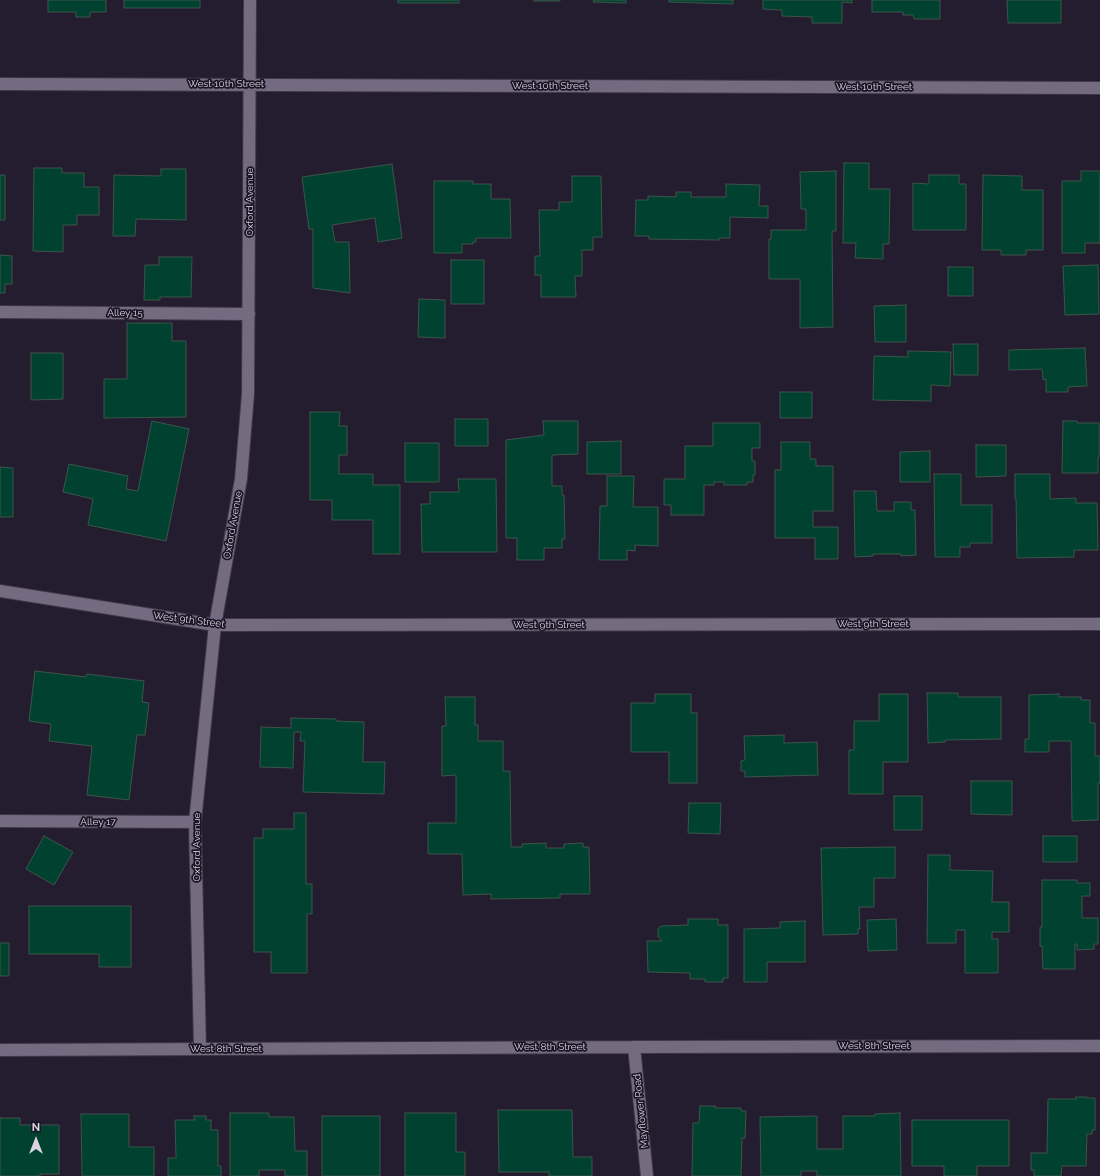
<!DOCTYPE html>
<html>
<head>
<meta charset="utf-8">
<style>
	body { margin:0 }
	#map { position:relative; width:1100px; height:1176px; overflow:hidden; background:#241d2f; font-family:Raleway,sans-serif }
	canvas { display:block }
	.north { position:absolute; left:16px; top:1120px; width:40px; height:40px; -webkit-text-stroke:3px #1b1425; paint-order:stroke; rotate:0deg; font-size:11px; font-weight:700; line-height:16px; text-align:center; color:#dad5e1 }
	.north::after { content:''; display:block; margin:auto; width:14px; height:18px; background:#dad5e1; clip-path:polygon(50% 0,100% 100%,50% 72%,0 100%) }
</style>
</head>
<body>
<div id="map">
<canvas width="1100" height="1176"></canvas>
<div class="north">N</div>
</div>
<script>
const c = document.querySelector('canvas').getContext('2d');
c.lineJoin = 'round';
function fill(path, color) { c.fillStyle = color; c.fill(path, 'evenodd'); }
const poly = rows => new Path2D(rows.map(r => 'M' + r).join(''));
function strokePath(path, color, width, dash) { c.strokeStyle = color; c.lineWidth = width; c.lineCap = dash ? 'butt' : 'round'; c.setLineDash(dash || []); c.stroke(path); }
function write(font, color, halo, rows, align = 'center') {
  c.font = font + ' Raleway,sans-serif'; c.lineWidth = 3.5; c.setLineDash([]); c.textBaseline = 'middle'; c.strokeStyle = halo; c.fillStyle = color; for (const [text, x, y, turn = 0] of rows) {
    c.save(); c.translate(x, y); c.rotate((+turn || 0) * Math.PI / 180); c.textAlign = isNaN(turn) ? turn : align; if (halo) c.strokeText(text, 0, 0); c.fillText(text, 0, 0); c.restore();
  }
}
const building = poly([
	[48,0,106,0,106,12,90,12,90,17,76,17,76,12,48,12,48,0],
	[124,0,200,0,200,8,124,8,124,0],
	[398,0,459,0,459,3,398,3,398,0],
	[534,0,560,0,560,1,534,1,534,0],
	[594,0,626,0,626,3,593,2,594,0],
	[669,0,733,0,733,4,669,2,669,0],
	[763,0,852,0,852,3,842,2,842,23,812,23,812,17,782,16,782,10,763,9,763,0],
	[872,0,940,0,940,19,914,19,913,15,903,15,903,12,872,12,872,0],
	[1007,0,1061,0,1061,23,1008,23,1007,0],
	[844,163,869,163,869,189,890,189,889,244,883,244,883,259,855,258,856,243,843,243,844,163],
	[392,164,402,238,378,242,375,218,332,225,335,242,349,242,350,293,313,288,313,229,309,229,302,177,392,164],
	[34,168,62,168,62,173,84,173,84,187,99,187,99,215,77,215,77,225,63,225,63,252,33,251,34,168],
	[161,169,186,169,186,220,136,219,135,236,113,236,114,175,161,176,161,169],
	[836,171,836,231,832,231,833,327,800,328,800,279,769,279,769,239,771,239,771,230,806,230,806,209,801,209,800,172,836,171],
	[1081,171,1100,171,1100,243,1085,243,1085,253,1062,253,1062,181,1081,181,1081,171],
	[0,175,5,175,5,220,0,220,0,175],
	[929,175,959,175,959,184,966,184,966,230,913,230,913,183,929,184,929,175],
	[983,175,1022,176,1022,190,1043,190,1043,250,1026,250,1026,255,1001,255,1001,250,982,250,983,175],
	[572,176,601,176,602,237,593,237,593,250,582,250,582,276,575,276,576,297,541,297,541,275,535,275,535,256,540,256,539,210,559,210,559,202,572,202,572,176],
	[434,181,473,181,473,184,491,184,491,199,510,199,511,238,476,238,476,242,473,242,473,244,462,244,462,253,434,253,434,181],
	[726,184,760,185,759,206,768,206,768,218,730,217,730,238,719,238,719,240,649,239,649,236,635,236,636,200,648,200,648,196,676,197,676,192,691,192,691,197,726,197,726,184],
	[0,255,12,256,12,284,5,284,5,293,0,293,0,255],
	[159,257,192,257,191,297,160,297,160,300,144,300,145,265,159,265,159,257],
	[451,260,484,260,484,304,451,304,451,260],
	[1098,265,1099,314,1065,315,1063,266,1098,265],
	[948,267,973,267,973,296,948,296,948,267],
	[419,299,445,300,445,338,418,337,419,299],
	[906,305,906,342,875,342,874,306,906,305],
	[127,323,172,323,172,341,186,341,186,417,104,418,104,379,127,379,127,323],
	[953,344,978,344,978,375,954,375,953,344],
	[1085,348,1087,386,1068,387,1068,392,1046,392,1046,379,1043,380,1042,369,1009,370,1009,350,1085,348],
	[908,351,951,352,950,386,931,385,931,401,873,400,874,356,908,357,908,351],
	[31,353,63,353,63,399,31,400,31,353],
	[780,392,812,392,812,418,780,418,780,392],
	[310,412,340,412,339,426,347,426,347,455,339,455,339,474,373,474,373,485,400,485,400,554,373,554,373,520,332,520,332,500,310,500,310,412],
	[455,419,488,419,488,446,455,446,455,419],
	[152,421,189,429,166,541,88,525,93,499,63,492,69,464,128,476,126,489,138,491,152,421],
	[543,421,578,421,578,454,552,455,552,486,562,486,562,495,564,495,565,539,562,539,562,548,544,548,544,560,517,560,517,538,506,538,506,440,544,435,543,421],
	[1063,421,1077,421,1077,423,1099,423,1099,457,1098,457,1098,473,1062,473,1063,421],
	[713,423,760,423,760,448,752,448,752,461,755,461,755,475,753,475,753,482,747,482,747,485,724,485,724,482,714,482,714,485,704,485,704,515,671,515,671,505,664,505,664,479,685,479,685,446,713,446,713,423],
	[621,441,621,474,587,474,587,442,621,441],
	[781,442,810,442,810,459,816,459,816,466,833,466,833,511,813,511,813,527,838,527,838,559,815,559,815,538,775,538,775,470,781,470,781,442],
	[405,443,439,443,439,482,405,482,405,443],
	[976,445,1006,445,1006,476,976,477,976,445],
	[930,451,930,482,900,482,900,452,930,451],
	[0,467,13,468,13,517,0,517,0,467],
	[934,474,961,474,961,505,992,505,992,543,970,543,970,547,960,547,960,557,935,557,934,474],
	[1015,474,1050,474,1050,499,1076,498,1076,503,1097,503,1098,550,1074,550,1074,557,1017,558,1016,499,1015,499,1015,474],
	[607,476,634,476,633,507,658,507,658,546,635,545,635,551,627,550,627,560,599,560,600,506,607,506,607,476],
	[458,479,496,479,497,552,422,552,421,504,430,504,430,492,459,492,458,479],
	[854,491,876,491,877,511,894,511,894,502,911,502,911,510,915,510,916,555,901,556,901,554,873,554,873,556,855,557,854,491],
	[35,671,86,677,87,674,144,681,142,702,149,703,145,735,137,735,129,800,87,795,92,746,49,741,51,724,29,721,35,671],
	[927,693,958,693,958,697,1001,697,1001,739,945,740,945,742,928,743,927,693],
	[655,694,691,694,691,713,697,713,697,783,669,783,669,752,631,752,631,703,655,703,655,694],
	[879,694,908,694,908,762,883,762,883,794,849,794,849,750,854,750,854,721,879,721,879,694],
	[1059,694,1059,697,1081,697,1081,700,1090,700,1090,723,1095,723,1095,756,1100,756,1100,783,1098,783,1098,820,1072,821,1071,741,1049,741,1049,752,1025,752,1025,739,1029,739,1029,695,1059,694],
	[445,697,475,697,475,725,478,725,478,741,503,741,503,771,510,771,511,847,522,847,522,844,546,843,546,848,564,848,564,844,583,843,583,847,589,847,590,894,560,894,560,898,491,899,491,894,463,895,462,854,428,854,428,823,456,823,456,775,442,776,442,726,446,726,445,697],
	[291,718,336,719,336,721,364,722,363,762,385,762,384,794,303,792,305,741,300,741,301,732,294,732,293,768,260,767,261,727,291,728,291,718],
	[784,735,784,743,817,742,818,775,745,777,745,771,741,771,741,761,745,760,744,736,784,735],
	[971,781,1012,781,1012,815,971,814,971,781],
	[894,796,922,796,922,830,894,830,894,796],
	[689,803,721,803,720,834,688,833,689,803],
	[294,813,306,813,306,884,312,884,312,914,307,914,307,973,271,973,271,952,254,952,254,838,263,838,263,829,294,829,294,813],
	[44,836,73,852,54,885,26,869,44,836],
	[1043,836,1077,836,1077,862,1043,862,1043,836],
	[895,847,895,878,874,878,874,907,859,907,860,929,858,929,858,934,823,935,821,848,895,847],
	[928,855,950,855,950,870,993,871,992,902,1009,902,1009,932,992,932,992,939,998,939,998,973,965,973,965,930,956,930,956,943,927,943,928,855],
	[1042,880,1077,880,1077,883,1090,883,1090,896,1082,896,1082,918,1098,918,1098,944,1094,944,1094,949,1077,950,1077,944,1075,944,1075,969,1043,969,1042,946,1040,946,1040,927,1042,927,1042,880],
	[29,906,131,906,131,967,99,967,99,954,29,954,29,906],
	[688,919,718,919,718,925,728,925,728,978,723,978,723,982,705,982,705,979,690,979,690,973,648,972,647,941,662,941,658,936,658,929,661,926,688,925,688,919],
	[896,919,897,950,868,951,867,920,896,919],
	[805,921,805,962,767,962,767,982,744,982,744,929,780,928,780,922,805,921],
	[0,943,9,943,9,976,0,976,0,943],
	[1076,1097,1087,1097,1087,1098,1095,1098,1095,1130,1092,1130,1092,1134,1087,1134,1086,1166,1062,1166,1061,1176,1034,1176,1034,1170,1031,1170,1031,1153,1047,1153,1048,1099,1076,1099,1076,1097],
	[700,1106,716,1106,715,1108,741,1108,741,1111,746,1111,745,1138,742,1138,741,1176,692,1176,693,1123,699,1123,700,1106],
	[498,1110,572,1110,573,1157,592,1157,592,1176,549,1176,549,1172,499,1172,498,1110],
	[230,1113,269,1113,269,1117,294,1117,295,1151,307,1151,307,1176,285,1176,285,1170,259,1170,259,1176,230,1176,230,1113],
	[405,1113,456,1113,456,1152,465,1152,465,1176,405,1176,405,1113],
	[900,1113,901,1176,817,1176,817,1171,801,1171,801,1176,761,1176,760,1117,817,1116,817,1149,843,1149,843,1116,875,1116,875,1114,900,1113],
	[81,1114,129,1114,129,1147,154,1147,154,1176,82,1176,81,1114],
	[194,1116,206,1116,206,1120,211,1120,211,1130,218,1130,218,1166,221,1166,221,1176,168,1176,168,1158,176,1158,175,1120,195,1120,194,1116],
	[322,1116,380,1116,380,1176,322,1176,322,1116],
	[0,1118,20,1118,20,1125,59,1125,59,1174,40,1174,40,1176,0,1176,0,1118],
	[912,1120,1009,1120,1009,1166,977,1166,977,1176,944,1176,944,1166,912,1166,912,1120]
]);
const service = poly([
	[0,312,249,314],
	[0,821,195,822]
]);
const minor = poly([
	[0,84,1100,88],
	[0,591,215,625,1100,624],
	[634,1047,647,1176],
	[200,1049,195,822,215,625,241,479,248,394,250,0],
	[0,1050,634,1047,1100,1046]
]);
const streetNames = [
	["West 10th Street",226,84],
	["West 10th Street",550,86],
	["West 10th Street",874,87],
	["Oxford Avenue",250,202,-90],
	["Alley 15",125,313],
	["Oxford Avenue",233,525,-80],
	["West 9th Street",189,620,7],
	["West 9th Street",873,624],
	["West 9th Street",549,625],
	["Alley 17",98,822],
	["Oxford Avenue",197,847,-90],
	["West 8th Street",874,1046],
	["West 8th Street",550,1047],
	["West 8th Street",226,1049],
	["Mayflower Road",641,1111,-96]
];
fill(building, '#00422f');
strokePath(building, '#3c554b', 1);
strokePath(service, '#3f3847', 14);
strokePath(minor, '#3f3847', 14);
strokePath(service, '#746b81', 12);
strokePath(minor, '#746b81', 12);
write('10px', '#dad5e1', '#1b1425', streetNames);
</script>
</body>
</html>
